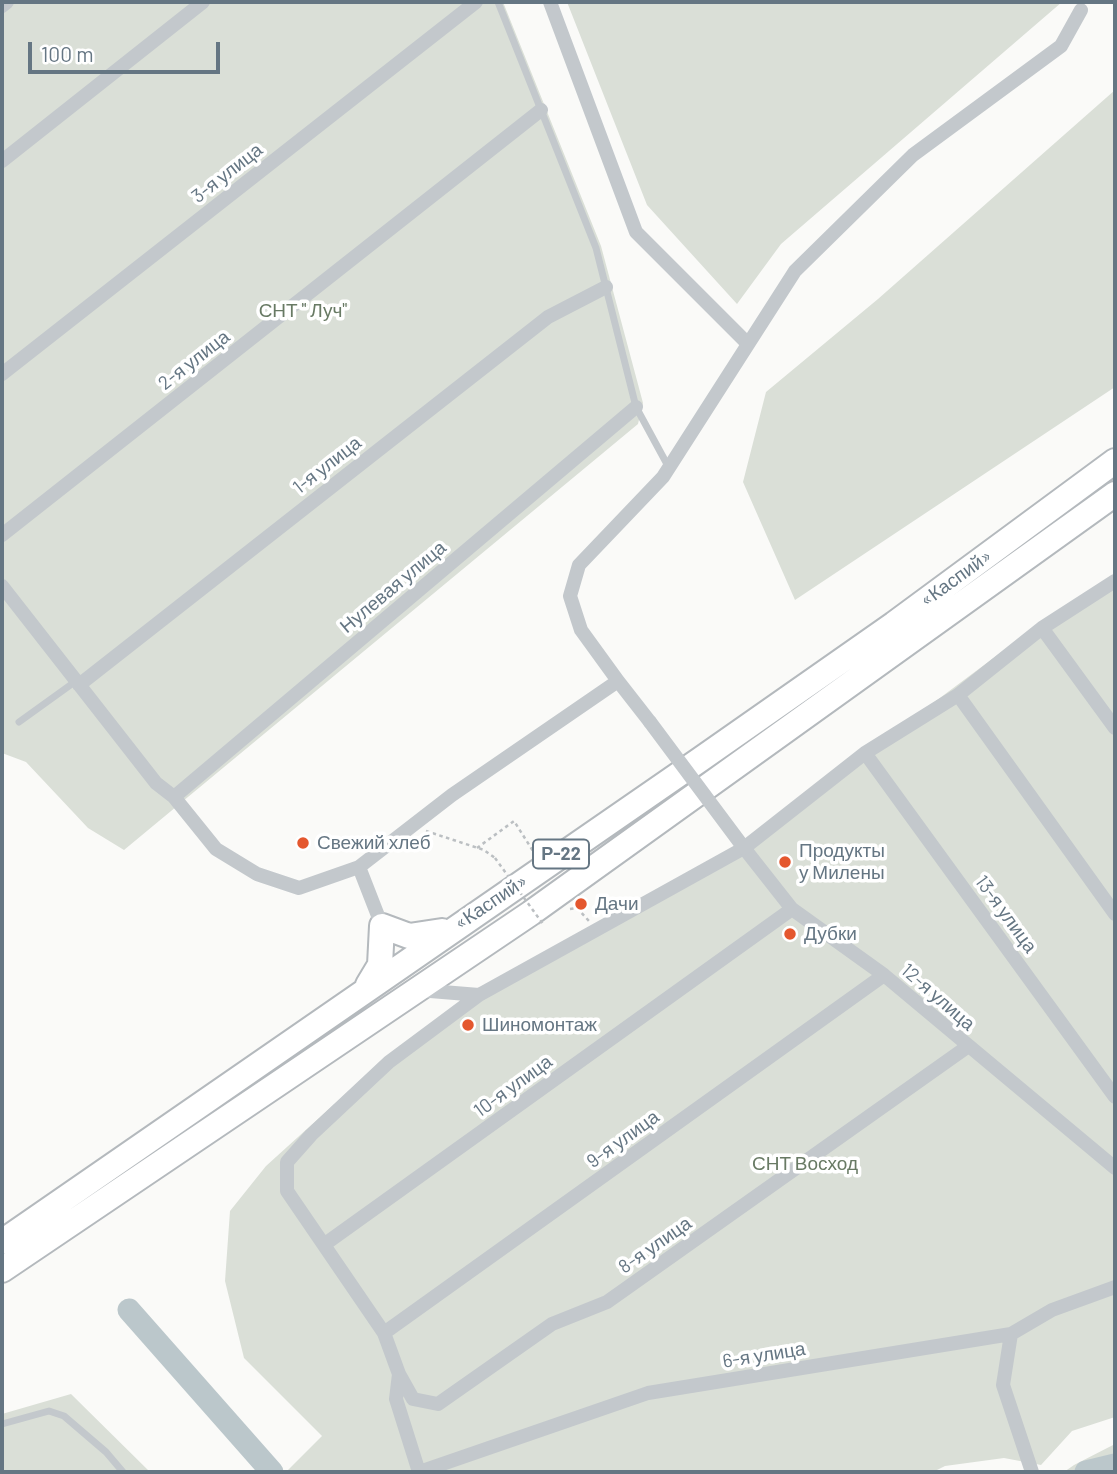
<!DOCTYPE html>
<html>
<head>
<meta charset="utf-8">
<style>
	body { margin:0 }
	#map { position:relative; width:1117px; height:1474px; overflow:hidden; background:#fafaf8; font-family:Barlow,sans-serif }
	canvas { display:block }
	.frame { position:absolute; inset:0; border:4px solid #657683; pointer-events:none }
	.scale { position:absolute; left:28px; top:42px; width:192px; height:32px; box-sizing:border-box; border:4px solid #657683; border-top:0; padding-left:9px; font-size:21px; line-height:24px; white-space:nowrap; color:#657683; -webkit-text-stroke:5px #fff; paint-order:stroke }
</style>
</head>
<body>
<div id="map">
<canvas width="1117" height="1474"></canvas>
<div class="frame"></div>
<div class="scale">100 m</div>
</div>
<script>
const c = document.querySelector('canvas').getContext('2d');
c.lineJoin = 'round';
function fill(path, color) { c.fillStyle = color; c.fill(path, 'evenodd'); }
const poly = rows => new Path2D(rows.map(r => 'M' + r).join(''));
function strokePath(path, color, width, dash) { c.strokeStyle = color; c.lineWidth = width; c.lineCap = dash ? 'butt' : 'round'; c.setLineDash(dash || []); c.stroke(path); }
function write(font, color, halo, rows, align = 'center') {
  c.font = font + ' Barlow,sans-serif'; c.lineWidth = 7; c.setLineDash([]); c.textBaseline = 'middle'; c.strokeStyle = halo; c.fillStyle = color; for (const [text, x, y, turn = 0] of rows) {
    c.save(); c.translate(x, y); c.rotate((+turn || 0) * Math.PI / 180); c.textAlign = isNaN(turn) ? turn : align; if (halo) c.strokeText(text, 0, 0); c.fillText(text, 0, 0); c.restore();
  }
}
const green = poly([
	[2,2,503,2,601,246,643,403,638,424,124,850,88,828,26,762,2,753],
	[567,2,1062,2,781,244,737,304,647,205],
	[1115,90,1115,387,795,600,743,482,766,392,878,299],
	[1115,574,1115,1417,1072,1431,1041,1465,1004,1458,945,1466,933,1472,286,1472,322,1436,244,1358,225,1281,230,1211,266,1166,383,1060,478,989,728,856,1035,627],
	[71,1394,150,1472,2,1472,2,1414],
	[1115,1444,1115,1472,1064,1472,1074,1465]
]);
const river = poly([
	[129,1310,272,1472],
	[1086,1472,1115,1465]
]);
const path = poly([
	[426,831,484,850,495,858],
	[477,848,514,821,533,851],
	[570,909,577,908,589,921]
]);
const lane = poly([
	[498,2,596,248,636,407,668,466],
	[19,722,76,681],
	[2,1424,49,1411,64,1416,106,1452,123,1472]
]);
const street = poly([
	[550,2,636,232,748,344],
	[2,6,7,2],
	[2,161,203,2],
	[2,374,476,2],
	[2,535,541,110],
	[2,586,156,783,174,797,216,849,257,874,299,888,359,867,382,926],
	[1042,628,1115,728],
	[618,681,581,630,570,596,579,565,663,477,795,271,913,155,1061,46,1081,10],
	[79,685,548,317,606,287],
	[958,695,1115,914],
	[865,753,1115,1097],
	[174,797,636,407],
	[744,848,792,909,884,975,1115,1168],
	[359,867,452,795,618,681,650,722],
	[418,990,479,995],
	[967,1047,607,1302,552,1324,438,1404,413,1399,399,1374,384,1333,287,1191,287,1162,311,1135,389,1062,479,995,744,848,865,753,958,695,1042,628,1115,581],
	[325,1244,792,909],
	[384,1333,884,975],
	[1011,1334,1003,1385,1032,1472],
	[399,1374,396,1399,419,1472],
	[419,1472,648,1393,1011,1334,1052,1310,1115,1287]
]);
const highway = poly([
	[368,985,380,965,382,926,409,936,442,931],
	[2,1242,701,759,894,624,1115,461],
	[2,1270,531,913,1115,494]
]);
const pathBridge = poly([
	[495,858,543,924]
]);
const streetBridge = poly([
	[650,722,744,848]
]);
const markers = [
	[303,843,7,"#e4572e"],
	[785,862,7,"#e4572e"],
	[581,904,7,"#e4572e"],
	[790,934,7,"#e4572e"],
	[468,1025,7,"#e4572e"]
];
const shields = [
	[561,854,56]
];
const shieldNames = [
	["Р-22",561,854]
];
const streetNames = [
	["3-я улица",227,173,-38],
	["2-я улица",194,360,-38],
	["1-я улица",327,465,-38],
	["«Каспий»",956,578,-36],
	["Нулевая улица",393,587,-40],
	["«Каспий»",491,902,-34],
	["13-я улица",1006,914,54],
	["12-я улица",938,997,41],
	["10-я улица",513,1086,-36],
	["9-я улица",623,1139,-36],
	["8-я улица",655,1245,-35],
	["6-я улица",764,1355,-9]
];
const parkNames = [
	["СНТ \" Луч\"",303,311],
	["СНТ Восход",805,1164]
];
const poiNames = [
	["Свежий хлеб",317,843],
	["Продукты",799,851],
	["у Милены",799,873],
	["Дачи",595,904],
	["Дубки",804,934],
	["Шиномонтаж",482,1025]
];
fill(green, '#dadfd7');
strokePath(river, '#bbc7cb', 23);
strokePath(highway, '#b4b9bd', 28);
strokePath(path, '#bbbfc2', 2.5, [3.5, 3.5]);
strokePath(lane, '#c3c8cc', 7);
strokePath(street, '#c3c8cc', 14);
strokePath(highway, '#fff', 24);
strokePath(pathBridge, '#bbbfc2', 2.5, [3.5, 3.5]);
strokePath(streetBridge, '#c3c8cc', 14);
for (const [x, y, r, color] of markers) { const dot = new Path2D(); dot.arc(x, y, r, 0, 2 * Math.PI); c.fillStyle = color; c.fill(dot); strokePath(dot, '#fff', 2.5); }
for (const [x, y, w] of shields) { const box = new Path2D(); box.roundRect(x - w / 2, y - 14.5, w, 29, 5); c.fillStyle = '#fff'; c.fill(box); strokePath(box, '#657683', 2); }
write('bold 18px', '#657683', null, shieldNames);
write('19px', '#657683', '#fff', streetNames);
write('19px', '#687a64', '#fff', parkNames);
write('19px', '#657683', '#fff', poiNames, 'left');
</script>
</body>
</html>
